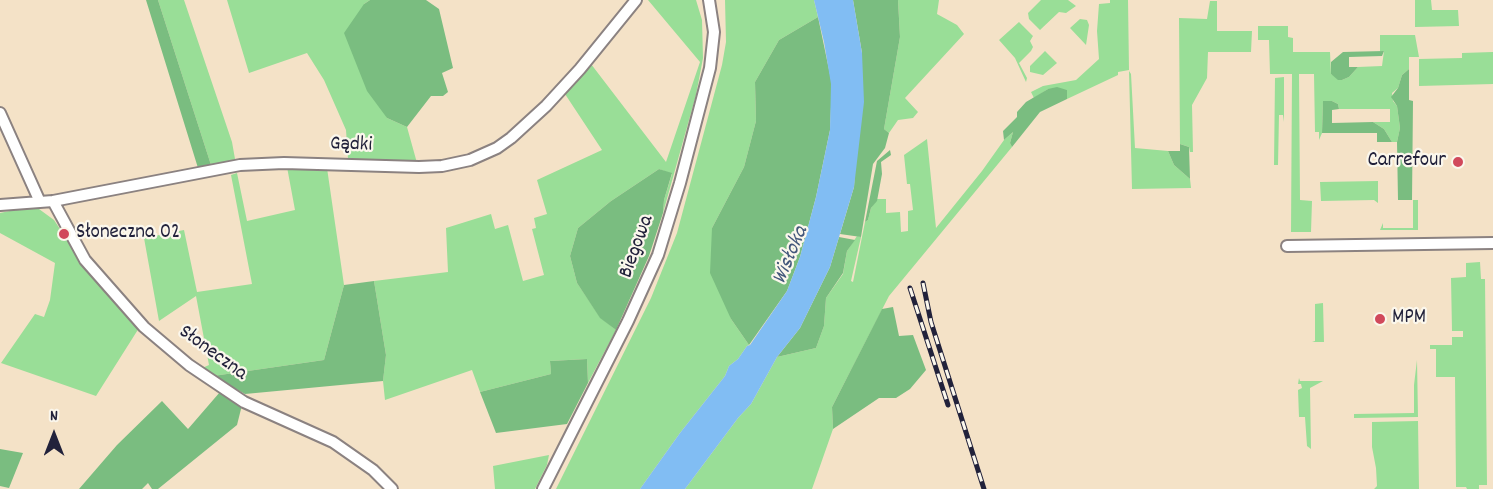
<!DOCTYPE html>
<html>
<head>
<meta charset="utf-8">
<style>
	body { margin:0 }
	#map { position:relative; width:1493px; height:489px; overflow:hidden; background:#f4e2c7; font-family:Dekko,sans-serif }
	canvas { display:block }
	.north { position:absolute; left:24px; top:405px; width:60px; height:60px; -webkit-text-stroke:4px #fbf7ec; paint-order:stroke; rotate:0deg; font-size:16px; font-weight:700; line-height:24px; text-align:center; color:#22223b }
	.north::after { content:''; display:block; margin:auto; width:21px; height:27px; background:#22223b; clip-path:polygon(50% 0,100% 100%,50% 72%,0 100%) }
</style>
</head>
<body>
<div id="map">
<canvas width="1493" height="489"></canvas>
<div class="north">N</div>
</div>
<script>
const c = document.querySelector('canvas').getContext('2d');
c.lineJoin = 'round';
function fill(path, color) { c.fillStyle = color; c.fill(path, 'evenodd'); }
const poly = rows => new Path2D(rows.map(r => 'M' + r).join(''));
function strokePath(path, color, width, dash) { c.strokeStyle = color; c.lineWidth = width; c.lineCap = dash ? 'butt' : 'round'; c.setLineDash(dash || []); c.stroke(path); }
function write(font, color, halo, rows, align = 'center') {
  c.font = font + ' Dekko,sans-serif'; c.lineWidth = 4.5; c.setLineDash([]); c.textBaseline = 'middle'; c.strokeStyle = halo; c.fillStyle = color; for (const [text, x, y, turn = 0] of rows) {
    c.save(); c.translate(x, y); c.rotate((+turn || 0) * Math.PI / 180); c.textAlign = isNaN(turn) ? turn : align; if (halo) c.strokeText(text, 0, 0); c.fillText(text, 0, 0); c.restore();
  }
}
const green = poly([
	[158,0,184,0,232,142,235,159,231,161,211,165],
	[227,0,370,0,364,4,387,118,407,127,417,163,348,159,346,130,324,80,307,53,249,73],
	[648,0,696,0,702,20,703,58,696,95,663,213,664,200,672,174,659,169,611,201,578,228,570,256,577,283,600,317,616,330,588,383,587,359,550,361,551,374,480,392,472,370,385,400,383,381,386,355,374,281,448,272,446,228,491,214,495,229,508,225,523,281,544,275,532,229,536,228,534,218,547,214,537,180,602,150,565,94,591,64,666,162,700,62],
	[725,0,814,0,818,17,779,40,755,82,756,121,744,167,712,228,731,319,749,345,747,346,738,359,729,366,725,376,680,433,640,489,556,489,651,298,677,233,722,65,726,42],
	[898,0,939,0,937,14,957,25,964,34,905,98,918,112,913,118,898,120,889,133,884,129,900,37],
	[1041,0,1068,0,1076,6,1066,13,1059,12,1040,30,1029,19,1028,13],
	[1110,0,1128,0,1129,70,1118,72,1118,75,1067,99,1067,90,1048,89,1034,98,1031,92,1043,86,1076,80,1099,59,1097,31,1099,4,1110,3],
	[1415,0,1431,0,1432,10,1458,10,1459,26,1415,27],
	[1210,1,1217,1,1217,31,1252,31,1251,52,1208,52,1207,78,1192,105,1193,152,1190,152,1189,147,1180,144,1179,18,1207,19],
	[1080,19,1087,20,1089,25,1086,45,1070,28],
	[1019,22,1033,36,1030,41,1033,47,1031,51,1019,63,1027,78,1026,82,1015,58,999,40],
	[1258,26,1288,26,1288,37,1293,38,1293,52,1330,52,1331,74,1342,80,1349,77,1358,67,1382,66,1384,51,1380,51,1380,35,1415,35,1419,57,1409,57,1409,69,1402,75,1398,88,1392,93,1393,101,1397,106,1400,128,1397,142,1392,142,1384,129,1373,122,1390,122,1390,109,1339,109,1338,104,1332,101,1323,102,1322,133,1319,140,1319,132,1315,132,1314,74,1299,74,1300,200,1312,201,1311,232,1291,232,1292,74,1270,74,1269,40,1258,40],
	[1045,51,1057,63,1043,75,1030,72,1030,66],
	[1493,52,1493,84,1419,86,1419,59,1462,58,1462,53],
	[1129,71,1131,74,1135,148,1168,151,1174,165,1190,179,1191,188,1132,189],
	[1284,77,1284,122,1283,115,1279,115,1278,165,1274,165,1275,78],
	[1013,132,1010,143,1012,147,889,296,832,407,833,429,812,489,685,489,738,418,751,404,777,357,816,348,824,326,826,298,843,274,847,251,857,236,861,237,851,281,853,282,865,222,868,220,871,208,877,199,886,199,886,213,900,212,901,232,908,231,908,211,913,210,910,184,907,184,904,155,927,139,936,228,982,171,1004,140],
	[287,167,327,168,344,285,324,360,213,376,200,369,209,365,196,296,159,321,144,238,184,230,197,292,252,284,231,175,237,173,247,221,295,210],
	[1378,181,1378,203,1374,200,1321,201,1320,182],
	[1413,200,1418,200,1418,230,1380,230,1383,223,1383,228,1413,228],
	[19,209,39,209,54,220,79,258,139,328,96,396,1,363,35,314,44,317,50,300,55,263,0,233,0,213],
	[1480,262,1481,279,1485,279,1487,485,1479,485,1479,489,1467,489,1466,487,1456,487,1455,377,1436,377,1436,349,1430,349,1430,345,1452,345,1452,337,1463,337,1463,331,1452,331,1451,278,1466,277,1466,263],
	[1323,303,1324,342,1312,342,1315,341,1315,304],
	[1417,360,1418,417,1354,418,1354,414,1414,413,1414,385],
	[1299,378,1300,381,1323,381,1310,388,1311,449,1307,446,1305,417,1299,417,1298,390,1302,388,1301,384,1298,384],
	[1418,421,1419,489,1374,489,1377,486,1376,468,1372,447,1372,422],
	[549,455,547,465,535,489,495,489,493,466]
]);
const forest = poly([
	[146,0,158,0,211,165,198,168],
	[370,0,426,0,439,9,453,68,442,73,448,92,443,96,431,96,407,127,387,118,367,91,344,33,364,4],
	[853,0,898,0,900,37,884,129,889,133,885,148,873,164,861,237,840,234,854,187,862,53],
	[818,17,832,84,830,130,816,197,800,257,787,291,749,345,731,319,710,273,712,228,744,167,756,121,755,82,779,40],
	[1384,51,1382,56,1349,57,1349,67,1358,67,1349,77,1342,80,1338,80,1331,74,1331,62,1343,52],
	[1409,69,1409,100,1413,101,1412,200,1398,200,1397,142,1400,128,1397,106,1391,97,1398,88,1402,75],
	[1057,87,1067,90,1067,99,1040,112,1012,147,1010,143,1013,132,1004,140,1003,131,1017,117,1017,112,1026,102,1048,89],
	[1323,101,1332,101,1338,104,1339,109,1332,110,1332,123,1373,122,1384,129,1392,142,1377,142,1377,133,1322,133],
	[1180,144,1189,147,1190,179,1174,165,1168,151,1180,151],
	[890,150,891,155,881,162,882,174,877,201,871,208,868,220,865,222,877,161],
	[659,169,672,173,664,200,663,213,649,256,616,330,600,318,577,283,570,256,578,228,611,201],
	[839,237,855,240,847,251,843,273,826,298,824,326,816,348,777,357,800,328,830,267],
	[374,281,386,355,383,381,245,394,213,376,324,360,344,285],
	[893,307,899,336,913,335,926,370,910,389,896,398,879,398,833,429,832,407,882,309],
	[587,359,588,383,567,424,496,433,480,392,551,374,550,361],
	[220,392,242,405,237,425,158,489,152,489,148,483,142,489,79,489,117,445,162,401,188,429],
	[0,449,23,453,9,488,0,486]
]);
const water = poly([
	[814,0,853,0,862,53,864,102,854,187,830,267,800,328,777,357,751,404,738,418,685,489,640,489,680,433,725,376,729,366,738,359,747,346,750,345,787,291,800,257,816,197,830,130,831,84,824,42]
]);
const street = poly([
	[0,113,40,202],
	[53,201,85,260,144,327,189,365,244,402,333,442,373,470,392,489],
	[0,205,53,201,240,165,284,163,419,167,442,166,470,160,497,148,511,138,546,106,580,69,636,0],
	[1287,246,1493,243],
	[543,489,628,321,658,255,680,183,710,68,714,32,709,0]
]);
const rail = poly([
	[923,283,931,322,984,489],
	[910,288,948,405]
]);
const markers = [
	[1458,162,6,"#d1495b"],
	[64,234,6,"#d1495b"],
	[1380,319,6,"#d1495b"]
];
const streetNames = [
	["Gądki",351,146,2],
	["Biegowa",638,247,-70],
	["Słoneczna",212,354,36]
];
const poiNames = [
	["Carrefour",1446,162,"right"],
	["Słoneczna 02",76,234],
	["MPM",1392,319]
];
const waterNames = [
	["Wisłoka",792,256,-67]
];
fill(green, '#99de97');
fill(forest, '#7abd80');
fill(water, '#81bdf3');
strokePath(street, '#8b8281', 14);
strokePath(street, '#fff', 10);
strokePath(rail, '#22223b', 5);
strokePath(rail, '#fbf7ec', 3, [9]);
for (const [x, y, r, color] of markers) { const dot = new Path2D(); dot.arc(x, y, r, 0, 2 * Math.PI); c.fillStyle = color; c.fill(dot); strokePath(dot, '#fbf7ec', 2); }
write('21px', '#22223b', '#fbf7ec', streetNames);
write('21px', '#22223b', '#fbf7ec', poiNames, 'left');
write('italic 22px', '#43587b', '#fbf7ec', waterNames);
</script>
</body>
</html>
